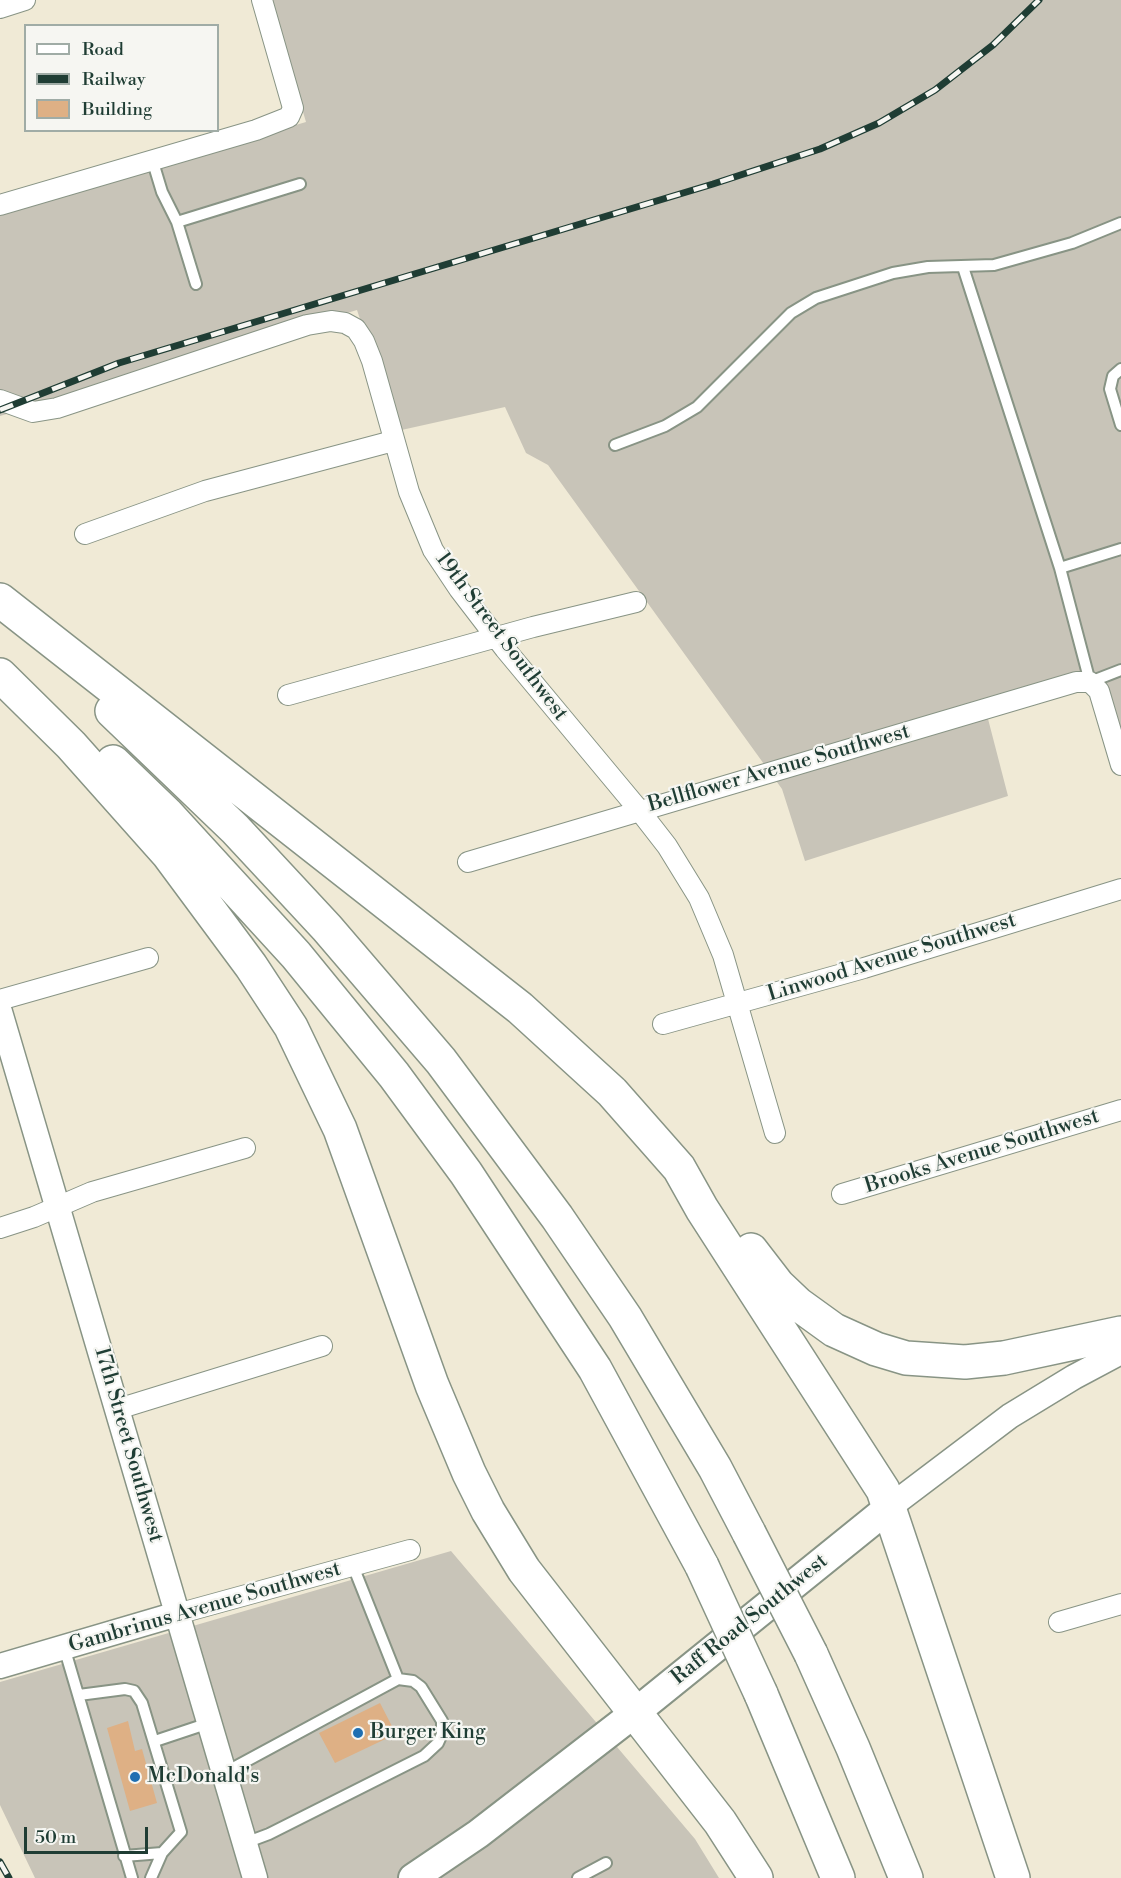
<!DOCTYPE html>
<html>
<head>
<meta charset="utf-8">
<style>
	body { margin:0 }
	#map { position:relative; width:1121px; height:1878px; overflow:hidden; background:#f0ead6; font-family:"Libre Bodoni",serif }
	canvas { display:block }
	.legend { position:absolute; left:24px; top:24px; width:195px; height:108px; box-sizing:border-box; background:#f6f6f2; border:2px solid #a0aca6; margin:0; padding:8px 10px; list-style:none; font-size:18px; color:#1f3d34 }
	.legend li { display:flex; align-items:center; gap:12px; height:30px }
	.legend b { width:30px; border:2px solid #a0aca6 }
	.scale { position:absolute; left:24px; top:1827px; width:124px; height:27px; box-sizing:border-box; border:3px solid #1f3d34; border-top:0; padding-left:8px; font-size:18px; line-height:21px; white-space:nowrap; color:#1f3d34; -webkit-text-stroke:4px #f6f6f2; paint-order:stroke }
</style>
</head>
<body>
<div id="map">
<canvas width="1121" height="1878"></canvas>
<ul class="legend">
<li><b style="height:8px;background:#fff"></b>Road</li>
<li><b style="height:8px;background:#1f3d34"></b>Railway</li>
<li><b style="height:16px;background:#deb085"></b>Building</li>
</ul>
<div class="scale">50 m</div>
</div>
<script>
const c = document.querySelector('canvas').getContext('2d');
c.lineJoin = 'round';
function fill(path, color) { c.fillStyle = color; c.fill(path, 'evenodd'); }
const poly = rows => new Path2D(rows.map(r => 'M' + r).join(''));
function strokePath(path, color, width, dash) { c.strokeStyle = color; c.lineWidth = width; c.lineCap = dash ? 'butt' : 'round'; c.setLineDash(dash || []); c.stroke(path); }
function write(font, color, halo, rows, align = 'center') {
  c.font = font + ' "Libre Bodoni",serif'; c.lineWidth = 4.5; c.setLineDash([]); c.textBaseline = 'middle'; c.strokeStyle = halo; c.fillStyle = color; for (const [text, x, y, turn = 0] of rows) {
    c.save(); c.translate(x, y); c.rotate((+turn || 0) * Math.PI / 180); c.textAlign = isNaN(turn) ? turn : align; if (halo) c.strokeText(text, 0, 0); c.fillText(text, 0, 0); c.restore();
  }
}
const industrial = poly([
	[270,0,1121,0,1121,743,1102,681,987,715,1008,796,805,861,782,789,548,465,526,453,505,407,397,431,357,310,0,416,0,212,306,122],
	[451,1551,695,1839,719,1878,35,1878,0,1805,0,1682]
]);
const building = poly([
	[380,1703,396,1734,335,1763,319,1733],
	[128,1721,135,1751,142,1749,157,1803,130,1811,107,1728]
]);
const service = poly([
	[152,159,162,192,177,222,196,284],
	[177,222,300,184],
	[963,267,1060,568],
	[1121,369,1113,376,1110,389,1121,425],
	[615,445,665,426,697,407,791,313,816,298,893,273,928,267,994,265,1072,243,1121,223],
	[1121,549,1060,568,1090,682,1121,670],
	[353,1566,398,1679],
	[64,1647,132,1878],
	[79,1695,125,1689,134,1691,142,1703,181,1832,162,1853,151,1878],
	[155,1741,209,1723],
	[224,1773,398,1679,413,1681,421,1687,442,1721,442,1734,438,1743,424,1756,269,1834,245,1843],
	[124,1856,162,1853],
	[578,1878,606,1863]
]);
const minor = poly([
	[0,8,25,0],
	[0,205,256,130,289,117,293,108,262,0],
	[0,400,33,412,57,408,307,325,331,321,345,323,356,329,364,341,372,361,409,492,433,550,459,589,505,649,639,810,667,846,699,898,723,955,775,1133],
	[85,534,205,491,393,441],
	[288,695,533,627,636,602],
	[468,862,1076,682,1090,682,1099,691,1121,765],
	[0,1000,148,958],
	[663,1024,864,968,1121,889],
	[842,1194,1121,1110],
	[0,1228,34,1217,92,1192,245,1148],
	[118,1409,322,1346],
	[177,1614,410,1550],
	[1059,1622,1121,1604]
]);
const tertiary = poly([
	[0,1012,255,1878],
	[891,1506,1010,1416,1074,1377,1121,1352],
	[0,1666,177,1614]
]);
const secondary = poly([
	[413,1878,478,1834,636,1712,891,1506]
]);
const motorway = poly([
	[0,600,520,1008,612,1092,679,1168,702,1209,883,1490,1013,1878],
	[0,675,71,745,168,854,251,966,291,1027,340,1129,432,1385,469,1473,488,1511,524,1570,720,1822,756,1878],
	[112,711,235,829,327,928,441,1061,557,1217,625,1317,715,1468,749,1533],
	[113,762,167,814,296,955,394,1075,466,1173,595,1369,702,1566],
	[751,1250,778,1285,798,1304,834,1330,876,1349,906,1358,965,1362,1004,1358,1121,1333],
	[811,1654,853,1748,906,1878],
	[761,1694,838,1878]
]);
const rail = poly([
	[0,410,119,363,713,184,820,149,879,123,935,90,993,45,1039,0],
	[0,1862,9,1878]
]);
const motorwayBridge = poly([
	[749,1533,811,1654],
	[702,1566,761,1694]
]);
const markers = [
	[358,1733,6,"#1f6fb2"],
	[135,1777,6,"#1f6fb2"]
];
const streetNames = [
	["19th Street Southwest",501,637,53],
	["Bellflower Avenue Southwest",779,769,-16],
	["Linwood Avenue Southwest",892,958,-17],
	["Brooks Avenue Southwest",982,1152,-17],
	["17th Street Southwest",128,1445,74],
	["Gambrinus Avenue Southwest",205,1608,-16],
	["Raff Road Southwest",750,1620,-39]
];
const poiNames = [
	["Burger King",370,1733],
	["McDonald's",147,1777]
];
fill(industrial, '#c8c4b8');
fill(building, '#deb085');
strokePath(service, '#889485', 14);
strokePath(minor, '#889485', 22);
strokePath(tertiary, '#889485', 27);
strokePath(secondary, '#889485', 32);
strokePath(motorway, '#889485', 36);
strokePath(service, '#fff', 10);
strokePath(minor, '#fff', 20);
strokePath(tertiary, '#fff', 24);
strokePath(secondary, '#fff', 28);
strokePath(motorway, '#fff', 33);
strokePath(rail, '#1f3d34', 7);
strokePath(rail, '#f6f6f2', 4.5, [14]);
strokePath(motorwayBridge, '#889485', 36, []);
strokePath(motorwayBridge, '#fff', 33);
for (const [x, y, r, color] of markers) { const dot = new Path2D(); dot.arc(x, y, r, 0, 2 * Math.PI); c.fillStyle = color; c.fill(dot); strokePath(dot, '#f6f6f2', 2); }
write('21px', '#1f3d34', '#f6f6f2', streetNames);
write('21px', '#1f3d34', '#f6f6f2', poiNames, 'left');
</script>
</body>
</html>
